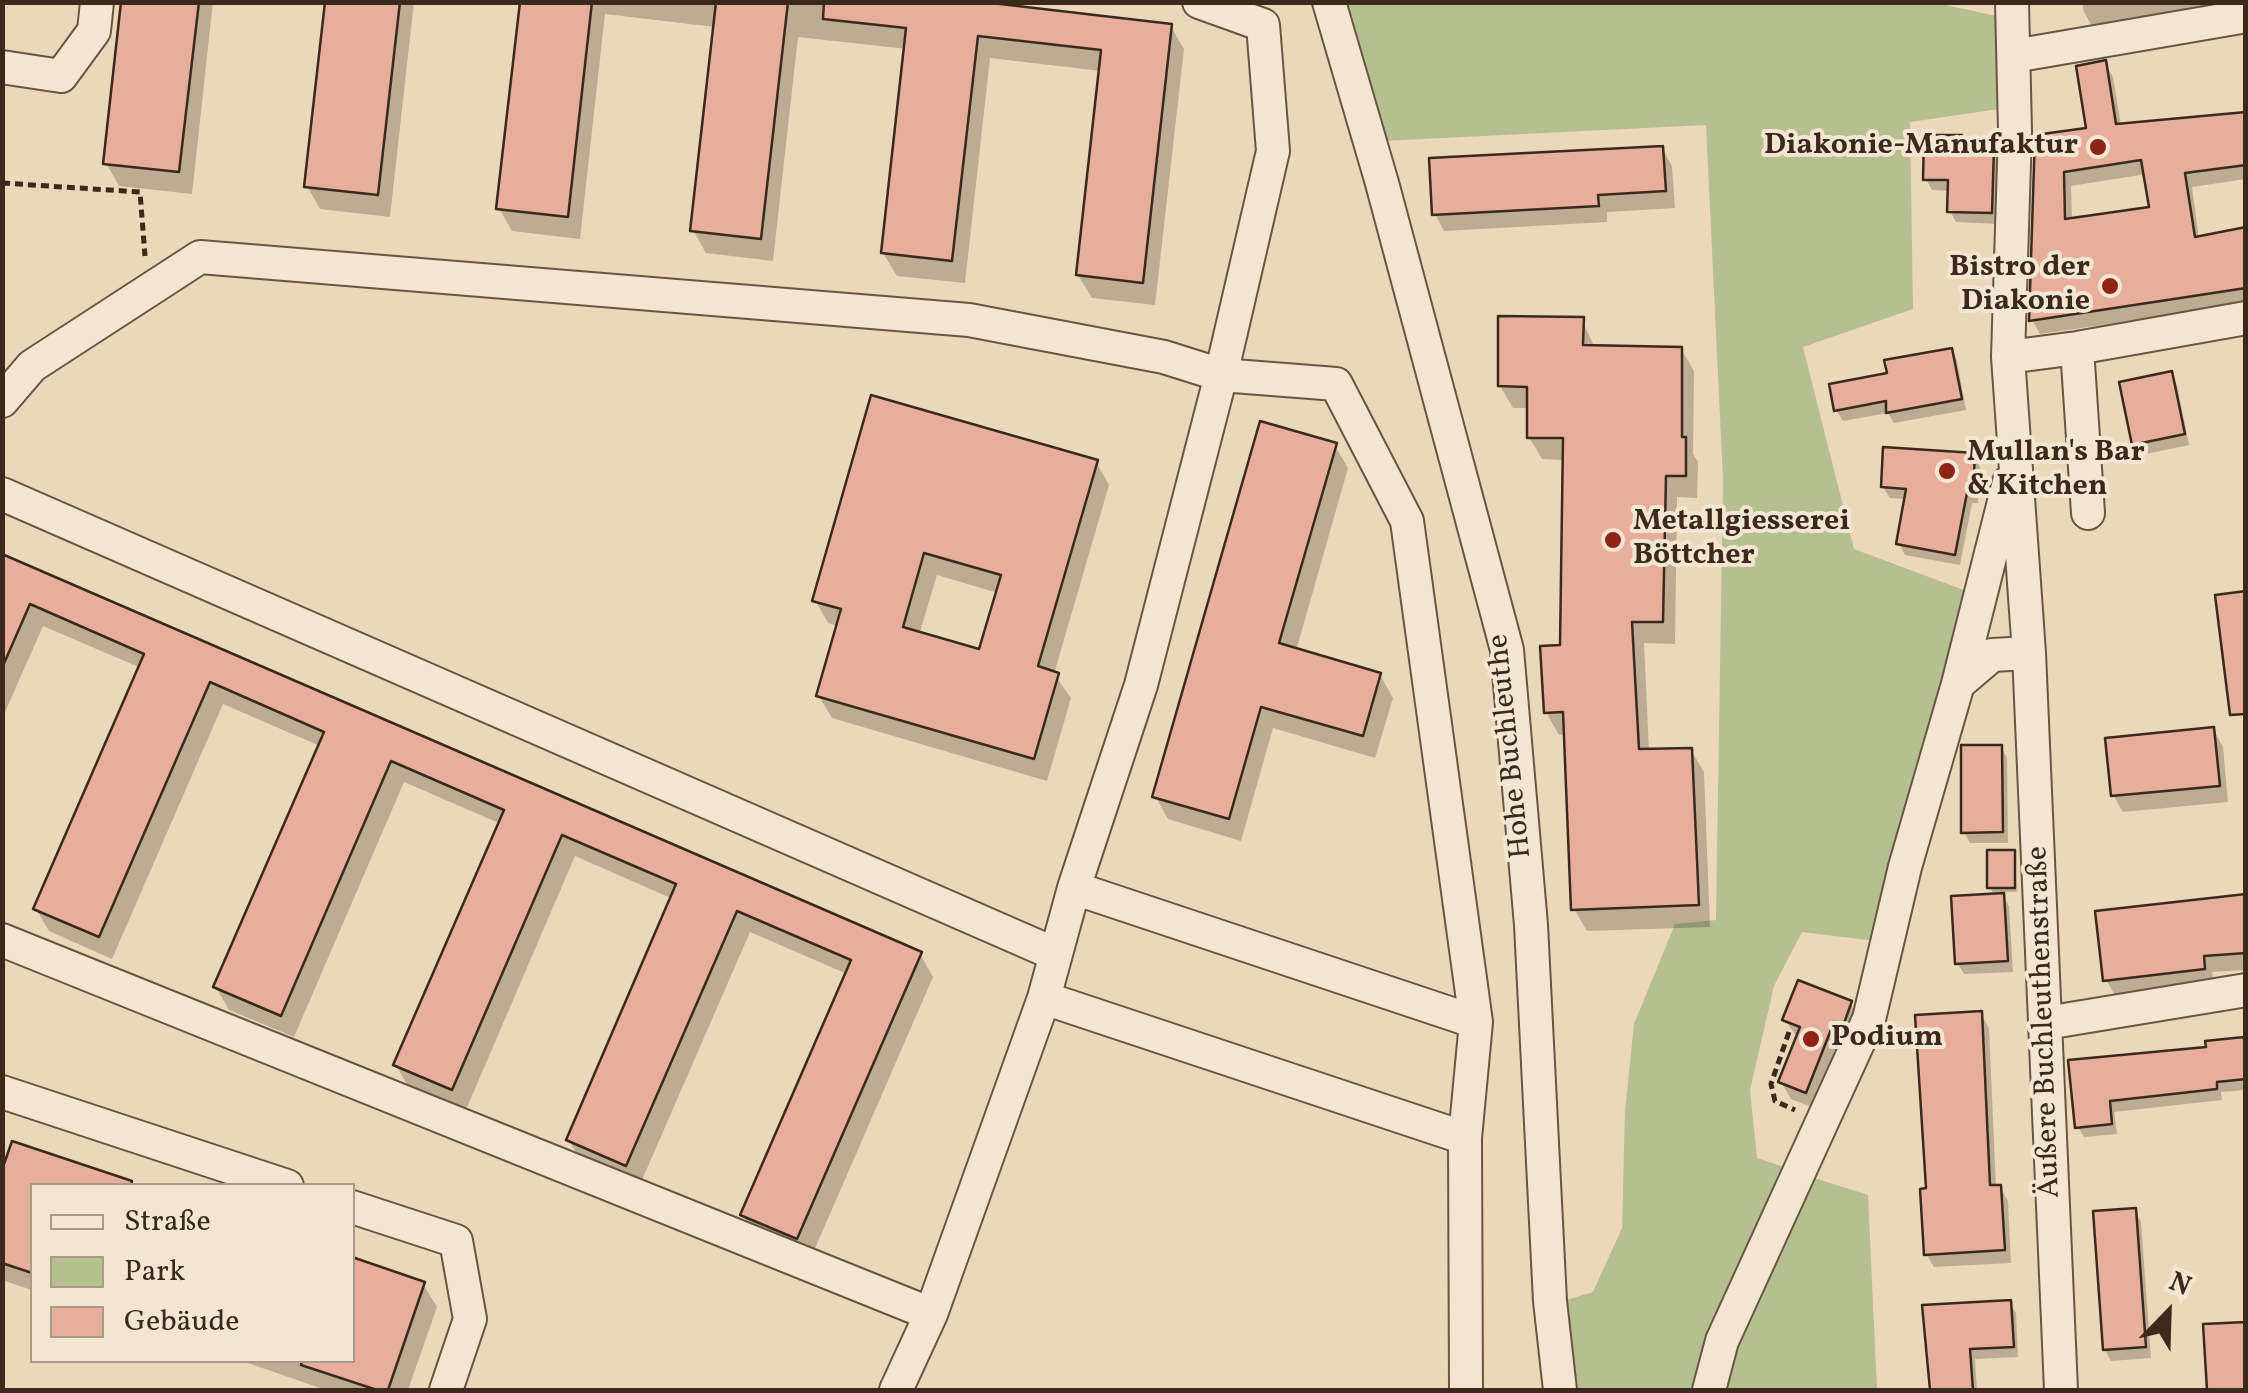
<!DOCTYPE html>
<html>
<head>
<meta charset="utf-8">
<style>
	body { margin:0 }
	#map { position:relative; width:2248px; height:1393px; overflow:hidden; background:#ebd8b8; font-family:Vollkorn,serif }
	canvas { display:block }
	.frame { position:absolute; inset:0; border:5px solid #3b2a1b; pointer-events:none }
	.legend { position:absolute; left:30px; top:1183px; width:325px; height:180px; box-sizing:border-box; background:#f2e6d1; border:2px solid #a99b88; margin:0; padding:12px 18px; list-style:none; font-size:30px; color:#3b2a1b }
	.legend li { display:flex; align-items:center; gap:20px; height:50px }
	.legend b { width:50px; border:2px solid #a99b88 }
	.north { position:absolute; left:2118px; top:1263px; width:100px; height:100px; -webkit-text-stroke:8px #f2e6d1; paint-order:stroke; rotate:23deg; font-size:28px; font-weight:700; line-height:40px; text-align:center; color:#3b2a1b }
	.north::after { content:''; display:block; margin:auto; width:35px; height:45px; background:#3b2a1b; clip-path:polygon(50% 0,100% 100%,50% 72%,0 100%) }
</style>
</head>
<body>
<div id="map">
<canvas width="2248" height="1393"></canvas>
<div class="frame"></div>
<ul class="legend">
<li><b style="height:12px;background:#f2e6d1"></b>Straße</li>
<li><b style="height:28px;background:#b5bf90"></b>Park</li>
<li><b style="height:28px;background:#e7ae9b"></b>Gebäude</li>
</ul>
<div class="north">N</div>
</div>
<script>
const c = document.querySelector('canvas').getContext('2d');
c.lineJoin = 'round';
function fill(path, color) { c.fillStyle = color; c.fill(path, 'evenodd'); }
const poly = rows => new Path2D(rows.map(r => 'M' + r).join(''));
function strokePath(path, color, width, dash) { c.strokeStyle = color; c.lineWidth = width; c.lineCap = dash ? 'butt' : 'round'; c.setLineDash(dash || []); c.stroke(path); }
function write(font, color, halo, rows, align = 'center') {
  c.font = font + ' Vollkorn,serif'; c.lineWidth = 8; c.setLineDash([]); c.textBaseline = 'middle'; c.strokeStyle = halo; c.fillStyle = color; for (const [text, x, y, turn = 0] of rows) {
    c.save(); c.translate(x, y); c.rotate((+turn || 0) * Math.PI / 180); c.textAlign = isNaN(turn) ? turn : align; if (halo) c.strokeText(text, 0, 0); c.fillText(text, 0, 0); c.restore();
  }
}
const green = poly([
	[1931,2,2006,18,2006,108,1910,122,1913,309,1803,347,1854,549,1969,592,1876,941,1802,932,1774,986,1750,1090,1757,1158,1790,1169,1701,1390,1573,1390,1563,1301,1593,1292,1622,1228,1625,1111,1634,1024,1675,924,1716,920,1723,479,1706,125,1382,141,1339,3],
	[1805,1175,1868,1195,1877,1390,1718,1390]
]);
const shadow = poly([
	[124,2,213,2,192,194,119,186,106,163],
	[328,2,414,2,390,217,320,209,307,186],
	[502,2,961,2,1171,27,1184,49,1155,305,1092,298,1078,275,1101,71,990,58,965,283,897,276,883,253,907,49,798,37,773,261,706,253,693,230,715,27,605,14,580,239,512,231,499,208,522,5],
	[2082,2,2246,2,2097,35,2084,12],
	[2105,63,2113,77,2121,126,2246,113,2246,179,2192,187,2199,239,2246,229,2246,304,2040,334,2032,320,2037,137,2089,130],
	[2146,174,2152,209,2072,221,2071,186],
	[1960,138,1967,149,1993,149,1999,160,1997,224,1956,222,1950,211,1950,191,1932,190,1926,179],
	[1662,148,1672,166,1675,208,1607,212,1607,222,1444,231,1435,214],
	[1582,320,1595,348,1681,349,1694,371,1693,454,1698,462,1697,498,1677,497,1675,644,1644,643,1649,751,1691,750,1704,772,1710,927,1587,931,1574,909,1566,734,1559,735,1546,712,1563,647,1566,460,1542,459,1529,437,1529,408,1513,408,1500,386],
	[1951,350,1957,361,1966,410,1894,423,1888,413,1843,421,1836,410,1889,375],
	[2171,374,2177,385,2189,445,2141,455,2135,444],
	[1335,446,1348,468,1296,651,1380,675,1393,698,1375,758,1273,728,1241,841,1168,819,1155,796],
	[1974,456,1980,467,1978,503,1972,503,1960,565,1905,555,1899,543,1907,499,1890,498,1883,487],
	[1096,462,1109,485,1054,674,1071,698,1047,781,832,718,818,695,838,626,828,623,815,600],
	[937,575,998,593,981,652,919,635],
	[2,556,920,954,933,977,810,1260,756,1238,743,1215,847,974,750,932,639,1187,582,1162,568,1139,673,899,575,856,465,1112,409,1088,396,1065,501,824,404,782,294,1037,229,1010,216,987,320,746,223,704,112,959,49,931,36,909,141,668,43,626,2,719],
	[2213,729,2223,747,2228,802,2123,812,2113,795],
	[2001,747,2007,758,2008,843,1970,843,1964,832],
	[2013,852,2017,892,2001,892,2009,906,2013,972,1964,974,1957,963,1995,896,1990,888],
	[2246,896,2246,970,2212,972,2214,985,2116,997,2106,980],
	[1850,1003,1860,1020,1816,1109,1791,1099,1781,1082,1798,1038,1784,1019],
	[1981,1014,1989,1028,1996,1188,2000,1187,2008,1201,2011,1263,1934,1267,1926,1254,1929,1191],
	[2246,1038,2246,1090,2221,1092,2222,1100,2114,1112,2117,1134,2084,1137,2078,1127,2070,1062,2208,1049,2208,1043],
	[14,1144,136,1186,32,1186,32,1290,2,1280,2,1178],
	[2135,1211,2141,1222,2151,1358,2111,1361,2105,1350],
	[423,1284,437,1307,408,1390,326,1390,239,1360,352,1360],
	[2009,1302,2016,1313,2018,1357,1975,1359,1977,1390,1931,1390,1925,1307]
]);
const building = poly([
	[121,2,199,2,179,172,103,164,121,2],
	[325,2,400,2,378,195,304,187,325,2],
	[520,2,592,2,568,217,496,209,520,2],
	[716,2,788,2,761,239,690,231,716,2],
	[824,2,983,2,1172,24,1143,283,1076,275,1101,50,978,36,952,261,881,253,906,28,823,19,824,2],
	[2106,60,2116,124,2246,112,2246,165,2185,173,2195,237,2246,227,2246,288,2029,321,2035,135,2086,128,2076,66,2106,60],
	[2141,160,2149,207,2065,219,2064,172,2141,160],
	[1924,135,1962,135,1962,146,1994,147,1992,213,1947,212,1948,180,1923,180,1924,135],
	[1663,146,1666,191,1598,195,1599,206,1432,215,1429,158,1663,146],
	[1498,316,1584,317,1583,345,1682,347,1682,437,1686,437,1686,476,1666,476,1663,622,1632,622,1639,749,1692,748,1699,905,1571,910,1563,712,1544,713,1540,646,1560,645,1563,438,1527,438,1527,387,1498,386,1498,316],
	[1952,348,1962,399,1886,413,1886,401,1834,411,1829,384,1887,373,1884,360,1952,348],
	[2172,371,2185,434,2132,445,2119,382,2172,371],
	[871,395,1098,460,1038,666,1059,673,1034,759,816,696,841,609,812,601,871,395],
	[924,553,1001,575,979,649,903,627,924,553],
	[1260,421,1337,443,1279,643,1381,673,1363,736,1261,707,1229,819,1152,797,1260,421],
	[1883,447,1975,453,1973,493,1967,493,1955,555,1896,544,1906,489,1881,487,1883,447],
	[2,554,922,952,797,1239,740,1215,851,960,737,911,626,1166,566,1140,676,884,562,835,452,1090,393,1065,504,810,391,761,281,1016,213,987,324,732,210,682,99,937,33,909,144,654,30,604,2,668,2,554],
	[2246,591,2246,714,2230,715,2215,595,2246,591],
	[2214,727,2220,786,2111,796,2105,738,2214,727],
	[1961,745,2002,745,2003,832,1961,833,1961,745],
	[1987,850,2015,850,2015,888,1987,888,1987,850],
	[2004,893,2008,961,1955,964,1951,896,2004,893],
	[2246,894,2246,953,2204,956,2205,969,2103,981,2095,911,2246,894],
	[1798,980,1852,1001,1843,1026,1834,1022,1806,1093,1778,1082,1800,1027,1782,1020,1798,980],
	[1982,1011,1990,1185,2001,1185,2005,1250,1924,1255,1920,1189,1926,1188,1915,1015,1982,1011],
	[2244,1037,2246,1079,2217,1082,2217,1089,2110,1101,2112,1124,2075,1128,2068,1060,2206,1047,2205,1041,2244,1037],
	[12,1141,132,1181,131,1186,32,1186,32,1273,2,1263,2,1170,12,1141],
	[2136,1208,2146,1347,2103,1350,2093,1211,2136,1208],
	[352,1257,425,1282,388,1390,377,1390,301,1365,302,1360,352,1360,352,1257],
	[2011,1300,2014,1347,1970,1349,1973,1390,1930,1390,1922,1305,2011,1300],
	[2246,1322,2246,1390,2207,1390,2203,1324,2246,1322]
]);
const path = poly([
	[2,183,140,192,145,256],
	[1789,1032,1771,1084,1775,1101,1795,1110]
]);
const minor = poly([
	[1329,2,1382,183,1507,650,1531,925,1550,1301,1560,1390],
	[2012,2,2015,131,2008,357,2029,653,2061,1390],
	[2014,56,2246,16],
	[2,67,61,76,94,31,97,2],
	[2077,348,2088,513],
	[2008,357,2077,348,2246,318],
	[2,401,32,366,200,257,969,320,1164,357,1221,375,1336,384,1407,521,1476,1022,1465,1138,1466,1390],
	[2,494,1055,954],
	[1958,684,2009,482],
	[1074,888,1476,1022],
	[2,940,931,1314],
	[1044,998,1465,1138],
	[2046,1023,2246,990],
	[2,1092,287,1186],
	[352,1207,456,1241,470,1319,446,1390],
	[896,1390,931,1314,1044,998,1074,888,1141,685,1221,375,1273,151,1263,25,1199,2],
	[1709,1390,1722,1341,1869,1019,1905,867,1958,684,1992,655,2029,653]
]);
const markers = [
	[2098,147,10,"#8f2418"],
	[2110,286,10,"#8f2418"],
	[1947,471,10,"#8f2418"],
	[1613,540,10,"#8f2418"],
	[1811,1039,10,"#8f2418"]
];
const poiNames = [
	["Diakonie-Manufaktur",2078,147,"right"],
	["Bistro der",2090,269,"right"],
	["Diakonie",2090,303,"right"],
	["Mullan's Bar",1967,454],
	["& Kitchen",1967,488],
	["Metallgiesserei",1633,523],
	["Böttcher",1633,557],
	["Podium",1831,1039]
];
const streetNames = [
	["Hohe Buchleuthe",1512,746,-96],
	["Äußere Buchleuthenstraße",2046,1022,-92]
];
fill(green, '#b5bf90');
fill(shadow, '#0003');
fill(building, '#e7ae9b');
strokePath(building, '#3b2a1b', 2.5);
strokePath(minor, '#675642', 36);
strokePath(path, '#3b2a1b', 5, [8, 5]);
strokePath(minor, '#f2e6d1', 32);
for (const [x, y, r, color] of markers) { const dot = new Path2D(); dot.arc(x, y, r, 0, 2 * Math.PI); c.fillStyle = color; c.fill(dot); strokePath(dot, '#f2e6d1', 4); }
write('bold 30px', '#3b2a1b', '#f2e6d1', poiNames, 'left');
write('30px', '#3b2a1b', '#f2e6d1', streetNames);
</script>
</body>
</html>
